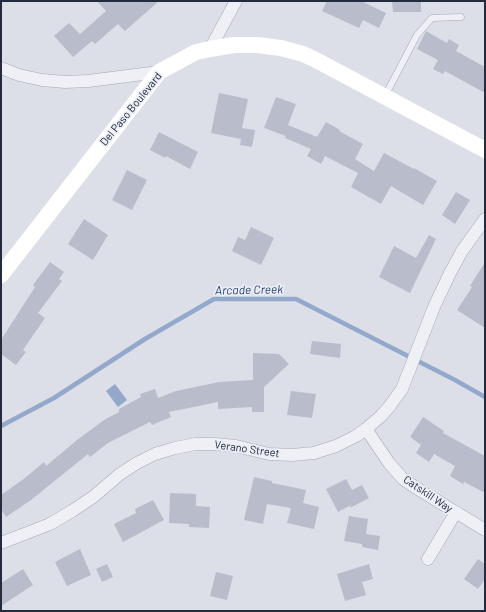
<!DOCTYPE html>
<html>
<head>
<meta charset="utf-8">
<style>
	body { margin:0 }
	#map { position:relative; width:486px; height:612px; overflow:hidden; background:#dcdfe7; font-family:Barlow,sans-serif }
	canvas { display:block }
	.frame { position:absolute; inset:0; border:2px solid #242b3f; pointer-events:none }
</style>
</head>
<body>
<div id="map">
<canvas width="486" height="612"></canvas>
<div class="frame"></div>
</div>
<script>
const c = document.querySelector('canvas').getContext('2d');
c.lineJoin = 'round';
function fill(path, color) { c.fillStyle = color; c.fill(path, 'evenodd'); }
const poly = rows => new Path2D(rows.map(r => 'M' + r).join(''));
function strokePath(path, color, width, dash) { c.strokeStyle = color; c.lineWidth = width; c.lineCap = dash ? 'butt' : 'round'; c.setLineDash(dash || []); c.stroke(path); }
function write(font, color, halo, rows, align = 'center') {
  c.font = font + ' Barlow,sans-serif'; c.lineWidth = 3.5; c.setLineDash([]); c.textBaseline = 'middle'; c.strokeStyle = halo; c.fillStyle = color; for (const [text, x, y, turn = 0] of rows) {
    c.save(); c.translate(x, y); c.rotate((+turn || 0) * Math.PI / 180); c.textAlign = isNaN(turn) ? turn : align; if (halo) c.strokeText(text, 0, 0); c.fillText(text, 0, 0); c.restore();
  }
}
const water = poly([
	[115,384,127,400,118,407,106,391]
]);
const stream = poly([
	[1,426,54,398,145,339,214,299,296,299,455,380,485,397]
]);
const building = poly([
	[97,1,159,1,125,31,118,24,95,44,92,41,73,57,54,36,69,23,80,34,106,11],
	[327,1,361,1,386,13,379,28,363,20,359,28,322,11],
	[392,1,421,1,421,12,393,12],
	[426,31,447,43,449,39,459,45,456,51,485,67,485,93,445,71,443,74,433,69,438,60,417,49],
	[219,93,248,99,242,128,255,130,252,147,240,145,241,139,211,133],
	[276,97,296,104,288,125,317,137,326,122,340,130,339,131,363,144,355,159,374,171,384,153,414,169,414,168,437,181,423,205,391,186,381,204,351,187,358,173,325,156,321,164,307,156,311,149,285,138,286,136,264,128],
	[159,132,198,152,190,169,166,156,165,158,150,150],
	[127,170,147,180,132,210,112,200],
	[456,192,470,200,455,224,442,215],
	[84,219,108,235,93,260,68,244],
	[251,227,274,238,261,265,232,251,238,237,245,240],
	[429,235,436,239,410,293,379,277,394,246,416,258],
	[50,262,64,272,59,279,62,281,38,313,45,318,23,350,26,352,16,365,1,354,1,340,35,287,33,285],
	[485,262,485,328,457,310,472,287,470,286],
	[312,341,341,344,340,358,310,354],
	[253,353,279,354,289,364,264,387,264,412,252,412,252,407,218,409,218,402,169,412,171,417,152,425,150,422,108,443,90,457,88,454,31,500,6,517,1,509,1,495,25,478,44,462,46,466,77,440,104,420,119,412,119,409,141,397,140,394,155,389,158,398,176,391,219,382,253,380],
	[291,391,316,394,312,418,287,415],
	[423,417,444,431,443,433,485,456,485,493,464,482,463,484,450,476,455,466,434,454,429,462,416,453,421,445,410,437],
	[254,477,272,481,272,483,306,490,303,503,319,507,314,529,287,523,291,508,267,504,263,524,244,520],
	[346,479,352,490,362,485,369,498,350,508,351,505,338,512,326,489],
	[170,493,196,494,196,506,210,507,209,528,189,527,189,524,169,523],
	[153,500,164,520,123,542,114,524,136,513,135,509],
	[349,516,368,519,366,534,380,536,378,550,362,547,362,544,344,541],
	[80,549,91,575,67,586,55,562],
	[478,559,485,564,485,579,478,589,464,579],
	[107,564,113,577,102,582,96,569],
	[369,564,373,579,362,582,366,595,345,601,337,574],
	[23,569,33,585,1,606,1,583],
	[216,572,233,576,227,600,210,596]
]);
const lane = poly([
	[385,96,417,35,432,18,461,17]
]);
const street = poly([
	[210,49,236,1],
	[1,68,19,75,42,80,65,82,88,81,159,72],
	[366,429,389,463,403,479,421,491,485,530],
	[1,543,27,533,50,524,72,511,93,497,120,474,137,463,155,454,175,448,195,444,216,444,236,446,269,454,292,455,314,453,336,446,356,436,366,429,381,416,389,407,402,389,434,307,450,273,462,251,485,219],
	[428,559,456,512]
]);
const secondary = poly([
	[1,275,159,72,196,52,210,49,234,45,257,45,281,48,303,54,314,59,485,150]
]);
const streetNames = [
	["Del Paso Boulevard",131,109,-51],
	["Verano Street",247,449,8],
	["Catskill Way",428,494,34]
];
const waterNames = [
	["Arcade Creek",249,290,-1]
];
fill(water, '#93a8cb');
strokePath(stream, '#93a8cb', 4.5);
fill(building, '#b9bdcb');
strokePath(lane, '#a5a9b5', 7);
strokePath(street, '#a5a9b5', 13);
strokePath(lane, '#eff0f6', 6);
strokePath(street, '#eff0f6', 12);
strokePath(secondary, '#fff', 16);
write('11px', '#242b3f', '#ebeef5', streetNames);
write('italic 12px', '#2b4476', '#ebeef5', waterNames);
</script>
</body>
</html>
